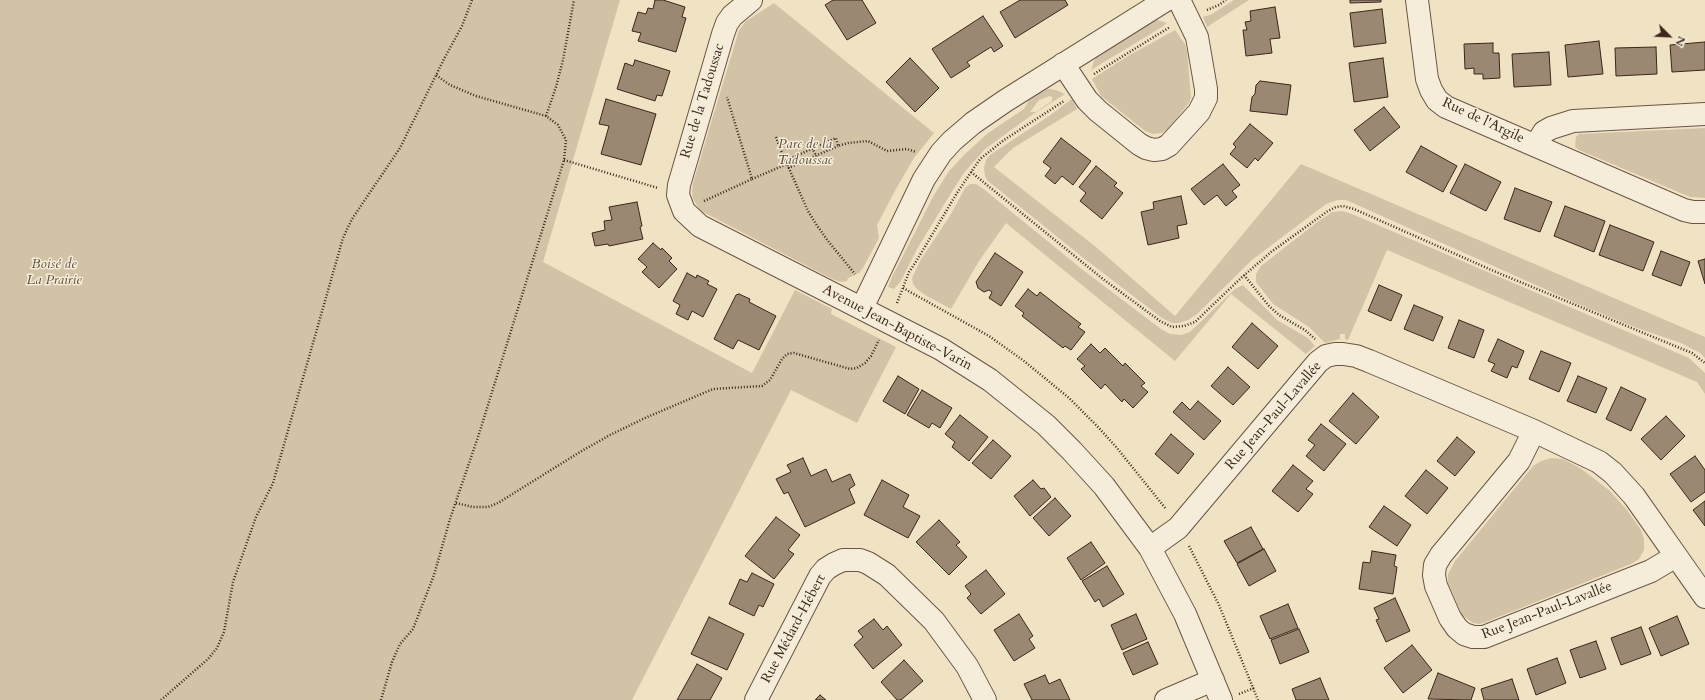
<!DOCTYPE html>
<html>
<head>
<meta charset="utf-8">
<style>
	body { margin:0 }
	#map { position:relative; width:1705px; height:700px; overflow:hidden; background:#f0e3c4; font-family:Cardo,serif }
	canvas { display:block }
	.north { position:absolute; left:1649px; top:16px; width:40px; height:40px; -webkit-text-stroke:3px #f5edd9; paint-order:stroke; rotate:114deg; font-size:11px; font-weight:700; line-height:16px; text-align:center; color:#3d261a }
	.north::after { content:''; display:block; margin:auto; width:14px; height:18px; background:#3d261a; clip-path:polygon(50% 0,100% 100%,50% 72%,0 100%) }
</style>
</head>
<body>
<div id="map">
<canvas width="1705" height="700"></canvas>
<div class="north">N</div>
</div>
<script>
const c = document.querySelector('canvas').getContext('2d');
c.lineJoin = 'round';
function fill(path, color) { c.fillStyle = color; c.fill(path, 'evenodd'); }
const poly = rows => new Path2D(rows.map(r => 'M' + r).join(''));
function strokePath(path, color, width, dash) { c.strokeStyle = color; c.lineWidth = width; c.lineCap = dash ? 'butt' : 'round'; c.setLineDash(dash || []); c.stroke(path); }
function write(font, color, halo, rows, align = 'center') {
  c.font = font + ' Cardo,serif'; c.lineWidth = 3; c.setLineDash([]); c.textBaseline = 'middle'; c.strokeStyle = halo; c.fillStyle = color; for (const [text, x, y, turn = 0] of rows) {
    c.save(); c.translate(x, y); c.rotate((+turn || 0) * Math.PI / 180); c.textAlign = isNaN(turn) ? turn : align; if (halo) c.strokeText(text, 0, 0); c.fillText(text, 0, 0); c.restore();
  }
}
const green = poly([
	[0,0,620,0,543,262,752,373,795,290,832,309,831,314,896,347,857,423,791,390,632,700,0,700],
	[1234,0,1249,0,1207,27,1203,17,1212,14],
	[774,3,934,133,914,158,896,189,877,225,879,238,863,268,859,273,848,278,847,281,842,282,834,280,703,212,698,207,693,199,692,191,693,183,739,30,746,21],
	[1157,20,1167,23,1162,27,1091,70,1094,61,1097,56,1149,22],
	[1175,30,1185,44,1187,52,1191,97,1189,103,1168,129,1162,133,1153,134,1145,131,1101,96,1092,79,1128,56],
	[1049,89,1056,90,1065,94,1032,115,985,149,964,173,953,190,917,249,901,281,894,289,888,287,892,277,934,195,949,171,965,154,988,133,1024,109,1028,102,1028,98,1041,90],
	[1050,96,1052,97,1052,101,1036,112,1030,112,1039,100],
	[1072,99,1077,109,1013,148,994,167,1096,247,1175,316,1301,164,1705,337,1705,358,1700,353,1681,343,1637,328,1576,303,1346,200,1338,200,1326,204,1252,260,1197,314,1188,320,1179,323,1172,323,1162,318,1086,260,988,181,985,176,984,168,986,160,990,155,1049,116],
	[1705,128,1705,198,1690,197,1579,150,1575,147,1576,137,1579,134],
	[970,184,976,184,981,187,1083,270,1161,329,1170,334,1181,335,1190,332,1235,289,1243,285,1277,320,1308,338,1315,346,1306,354,1231,294,1175,361,1006,223,979,261,951,309,925,295,917,289,913,284,912,278,920,261,951,214,965,188],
	[1342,211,1352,214,1689,358,1705,373,1705,394,1697,382,1387,250,1348,340,1345,339,1345,334,1340,334,1340,339,1325,343,1309,327,1273,304,1256,282,1256,274,1261,266,1320,220,1332,212],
	[1551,458,1563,459,1580,468,1609,490,1627,510,1641,530,1644,539,1644,550,1639,559,1631,564,1486,622,1480,624,1473,623,1462,615,1448,583,1448,574,1455,561,1533,466,1541,461]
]);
const building = poly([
	[655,0,663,0,685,7,682,17,686,18,676,52,638,41,641,33,632,31,638,12,646,14,648,8,653,9,655,0],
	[833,0,862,0,876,23,847,40,825,5,833,0],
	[1020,0,1065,0,1068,5,1015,38,1000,12,1020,0],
	[1350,0,1381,0,1381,2,1350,3,1350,0],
	[1275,7,1280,38,1270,39,1272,53,1246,56,1243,30,1247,30,1245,22,1251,21,1250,11,1275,7],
	[1382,9,1386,43,1354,47,1350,13,1382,9],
	[983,16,1003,46,994,52,991,47,967,62,970,66,951,78,932,49,983,16],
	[1599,41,1603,74,1568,77,1565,45,1599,41],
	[1705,42,1705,70,1672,72,1670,45,1705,42],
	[1493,43,1493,53,1499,53,1500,78,1483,79,1483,74,1474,74,1474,68,1465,69,1464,44,1493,43],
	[1656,47,1657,74,1616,76,1615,48,1656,47],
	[1549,52,1551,85,1514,87,1512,54,1549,52],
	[910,58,939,88,915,112,886,82,910,58],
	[1383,58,1388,97,1354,102,1349,63,1383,58],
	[635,60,670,71,662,96,657,95,655,101,617,89,625,63,633,66,635,60],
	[1260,81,1291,85,1287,115,1250,111,1252,97,1255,94,1256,85,1260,81],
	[606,99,656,114,641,165,601,154,609,126,599,124,606,99],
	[1384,107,1400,127,1370,151,1354,130,1384,107],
	[1250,124,1273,143,1258,161,1255,158,1247,168,1230,154,1236,147,1233,144,1250,124],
	[1061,138,1091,161,1073,185,1062,176,1055,184,1045,176,1051,168,1043,162,1061,138],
	[1421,146,1457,166,1443,192,1406,172,1421,146],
	[1223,164,1240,185,1232,191,1237,197,1226,206,1217,195,1204,205,1191,189,1223,164],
	[1465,164,1501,182,1486,211,1450,193,1465,164],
	[1096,166,1117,183,1114,186,1123,193,1102,219,1080,201,1086,193,1079,187,1096,166],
	[1515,188,1552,202,1540,232,1504,219,1515,188],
	[1181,196,1187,224,1177,226,1179,238,1148,245,1141,212,1154,209,1153,202,1181,196],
	[637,202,642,226,640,227,643,239,609,246,608,244,595,246,592,233,605,230,604,221,612,220,609,207,637,202],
	[1565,206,1605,221,1594,252,1554,236,1565,206],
	[1610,225,1654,242,1643,271,1599,255,1610,225],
	[653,243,661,250,662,248,672,258,669,261,677,269,659,288,642,272,647,267,638,259,653,243],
	[1661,251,1690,262,1681,286,1652,275,1661,251],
	[995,253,1023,272,1001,306,989,298,992,292,989,290,984,292,978,288,976,282,995,253],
	[1705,259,1705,284,1698,261,1705,259],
	[687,273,696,278,697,275,709,281,707,284,717,289,703,317,692,311,688,320,676,314,680,305,673,301,687,273],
	[1379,285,1402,295,1391,321,1368,311,1379,285],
	[1028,289,1037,296,1040,292,1081,324,1078,327,1085,332,1071,350,1065,346,1063,348,1022,316,1024,313,1015,306,1028,289],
	[739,294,750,299,749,302,776,316,759,350,738,340,733,349,714,339,736,295,739,294],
	[1414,305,1443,317,1433,341,1404,329,1414,305],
	[1459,320,1484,330,1474,358,1448,348,1459,320],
	[1252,323,1278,346,1258,369,1232,347,1252,323],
	[1498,339,1524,351,1517,368,1512,366,1507,378,1491,371,1495,364,1488,361,1498,339],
	[1091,344,1100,353,1105,348,1123,366,1125,363,1145,383,1141,386,1148,392,1133,408,1124,399,1122,402,1105,384,1101,389,1081,369,1085,366,1077,359,1091,344],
	[1541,351,1571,363,1559,392,1529,379,1541,351],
	[1228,367,1250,387,1233,405,1211,386,1228,367],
	[898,376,919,389,905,414,883,401,898,376],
	[1578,376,1607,388,1596,413,1567,401,1578,376],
	[1621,387,1646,399,1631,431,1606,419,1621,387],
	[922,390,952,408,940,428,932,423,929,428,907,415,922,390],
	[1353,393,1379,417,1356,444,1329,421,1353,393],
	[1198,401,1221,421,1204,440,1173,412,1182,402,1190,410,1198,401],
	[960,415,988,437,969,461,952,447,955,442,945,434,960,415],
	[1666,416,1685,436,1661,460,1641,439,1666,416],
	[1321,424,1346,444,1324,471,1306,456,1315,445,1308,440,1321,424],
	[1171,434,1194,454,1178,474,1155,454,1171,434],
	[1457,437,1475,452,1455,476,1437,461,1457,437],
	[993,440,1011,456,991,479,972,463,993,440],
	[1695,456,1705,470,1705,492,1691,502,1670,474,1695,456],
	[803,458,811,476,826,469,832,482,850,474,855,485,849,489,855,503,805,527,788,492,784,494,776,479,791,472,787,465,803,458],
	[1293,465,1313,481,1306,489,1313,494,1298,512,1272,491,1293,465],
	[1426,470,1448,488,1427,514,1405,496,1426,470],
	[882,480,909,495,903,507,920,516,908,538,864,515,882,480],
	[1033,480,1041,489,1044,488,1051,497,1030,516,1014,496,1033,480],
	[1055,498,1071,516,1049,536,1033,518,1055,498],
	[1705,501,1705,526,1693,510,1705,501],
	[1384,506,1411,525,1397,546,1369,527,1384,506],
	[776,517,800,535,788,550,794,554,774,579,745,556,776,517],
	[939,520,960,542,956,545,967,557,949,575,916,542,939,520],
	[1251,527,1263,549,1237,563,1224,541,1251,527],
	[1091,542,1105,563,1081,580,1067,558,1091,542],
	[1264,549,1276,571,1249,586,1237,564,1264,549],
	[1372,551,1396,555,1394,566,1397,567,1393,594,1359,589,1363,562,1370,563,1372,551],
	[1107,566,1124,594,1103,607,1099,599,1095,602,1082,581,1107,566],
	[986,570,1005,594,981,614,967,598,971,594,965,586,986,570],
	[752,573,774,584,763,607,759,605,754,616,729,604,740,579,747,582,752,573],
	[1395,598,1410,631,1386,642,1376,620,1379,619,1374,608,1395,598],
	[1288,604,1298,628,1270,639,1260,616,1288,604],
	[1019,614,1033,636,1029,639,1035,648,1014,661,994,630,1019,614],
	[1136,614,1147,639,1122,650,1111,625,1136,614],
	[1677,616,1689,644,1661,656,1649,628,1677,616],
	[709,617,744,634,727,670,691,654,709,617],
	[874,619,883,630,887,626,902,645,873,669,854,645,863,637,858,631,874,619],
	[1641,627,1651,654,1621,665,1611,638,1641,627],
	[1299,629,1309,652,1280,664,1271,640,1299,629],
	[1596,641,1606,669,1580,678,1570,650,1596,641],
	[1148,642,1158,664,1133,675,1123,653,1148,642],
	[1412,645,1432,670,1403,693,1384,668,1412,645],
	[1557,658,1566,683,1536,695,1527,669,1557,658],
	[904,660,923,681,901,700,897,700,881,682,904,660],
	[697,664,722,678,710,700,677,700,697,664],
	[1438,673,1475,688,1471,700,1428,699,1438,673],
	[1045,675,1049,684,1060,679,1070,700,1032,700,1024,684,1045,675],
	[1320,678,1329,700,1296,700,1292,689,1320,678],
	[1512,679,1519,700,1484,700,1481,689,1512,679],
	[820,695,826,700,815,700,820,695]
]);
const path = poly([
	[1207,10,1219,5,1226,0],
	[1094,74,1170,27],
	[546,116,556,87,563,60,574,0],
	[776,137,785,161],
	[811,145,817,158],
	[564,160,658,188],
	[787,164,785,161,836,138,838,146,848,143,868,141,887,151,907,149,916,152],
	[788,168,838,146],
	[971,172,1103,279,1160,321,1172,327,1184,326,1195,322,1241,278,1271,252,1328,211,1336,207,1343,206,1354,209,1496,272,1692,353,1705,363],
	[752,179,787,164,808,211,816,224,828,241,855,274],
	[704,201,752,179,727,97],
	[1244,275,1269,306,1279,315,1305,330,1315,339],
	[903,288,989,336,1024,361,1069,398,1099,428,1117,448,1166,509],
	[897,303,909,272,917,260,957,193,980,159,1004,140,1064,101],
	[456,503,473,507,488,507,498,503,580,452,610,435,645,418,713,389,762,386,770,380,782,359,787,354,794,353,850,369,857,368,865,363,871,356,879,340],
	[1189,546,1219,605,1258,700],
	[1239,694,1254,688],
	[161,700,208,659,217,648,224,632,233,582,256,517,273,483,343,238,352,219,400,148,444,59,462,26,472,0],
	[381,700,392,662,400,644,413,629,434,575,450,519,479,434,564,160,566,140,558,125,546,116,476,96,450,85,436,75]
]);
const street = poly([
	[751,0,732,16,727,23,723,34,679,185,678,195,684,211,700,226,941,349,990,380,1046,425,1072,451,1104,486,1150,548,1185,614,1221,700],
	[1417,0,1427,79,1431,90,1437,100,1446,107,1684,210,1693,212,1705,212],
	[1063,64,1087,100,1098,111,1139,144,1146,148,1154,150,1162,149,1169,145,1199,112,1206,98,1206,89,1197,37,1179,0],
	[1536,145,1544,132,1551,128,1573,121,1705,114],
	[862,308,924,179,941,153,952,141,973,123,1005,101,1166,0],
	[1534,431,1519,461,1441,555,1435,565,1434,575,1436,586,1450,618,1457,628,1464,634,1473,637,1484,637,1651,571,1676,556],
	[1150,548,1178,528,1318,362,1326,356,1335,354,1343,354,1356,356,1369,361,1534,431,1599,462,1613,473,1634,496,1705,597],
	[756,700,820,576,826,569,834,564,843,560,860,560,868,563,887,575,934,621,967,666,985,700],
	[1166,700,1213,680]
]);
const streetNames = [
	["Rue de la Tadoussac",703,101,-73],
	["Rue de l'Argile",1483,121,25],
	["Avenue Jean-Baptiste-Varin",897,328,28],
	["Rue Jean-Paul-Lavallée",1274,416,-49],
	["Rue Jean-Paul-Lavallée",1547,611,-21],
	["Rue Médard-Hébert",794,629,-62]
];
const parkNames = [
	["Parc de la",805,145],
	["Tadoussac",805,161],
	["Boisé de",54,265],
	["La Prairie",54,281]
];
fill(green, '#d2c3a7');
fill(building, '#9a8872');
strokePath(building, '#3d261a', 1);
strokePath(street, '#6a5544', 24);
strokePath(path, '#3d261a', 2.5, [1, 2]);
strokePath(street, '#f5edd9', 22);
write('14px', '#3d261a', '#f5edd9', streetNames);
write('italic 14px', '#624d3d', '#f5edd9', parkNames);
</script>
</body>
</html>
